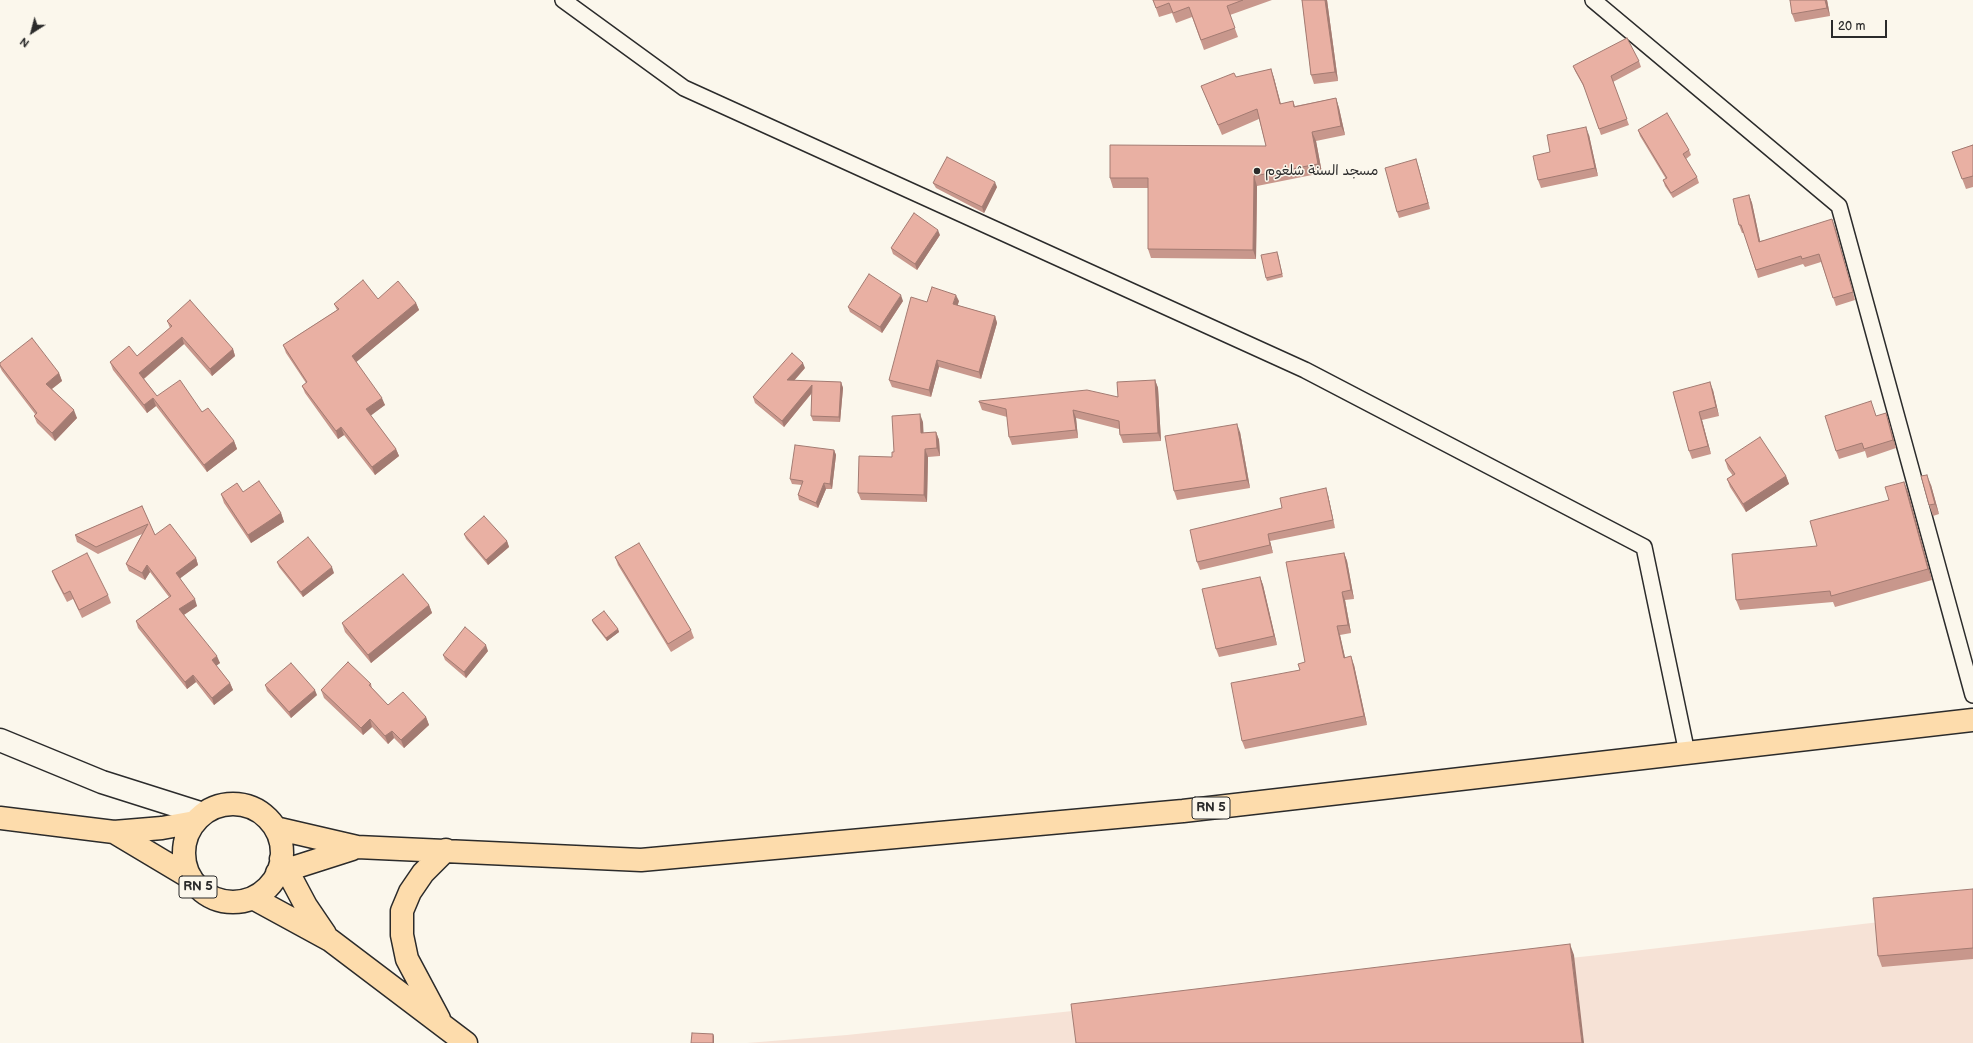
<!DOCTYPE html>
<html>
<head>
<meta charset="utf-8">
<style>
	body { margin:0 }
	#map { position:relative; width:1973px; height:1043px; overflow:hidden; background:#fbf7ec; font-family:"Balsamiq Sans",sans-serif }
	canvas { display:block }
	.north { position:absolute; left:12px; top:12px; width:40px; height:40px; -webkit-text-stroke:3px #fbf7ec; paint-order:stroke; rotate:216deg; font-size:11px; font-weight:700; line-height:16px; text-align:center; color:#2b2b2b }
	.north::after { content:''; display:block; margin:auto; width:14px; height:18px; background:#2b2b2b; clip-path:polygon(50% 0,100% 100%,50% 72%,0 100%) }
	.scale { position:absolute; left:1831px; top:20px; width:56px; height:18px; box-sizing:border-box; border:2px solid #2b2b2b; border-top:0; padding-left:5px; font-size:12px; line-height:14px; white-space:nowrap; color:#2b2b2b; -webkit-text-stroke:3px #fbf7ec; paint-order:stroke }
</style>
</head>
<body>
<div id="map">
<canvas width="1973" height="1043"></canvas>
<div class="north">N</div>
<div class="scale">20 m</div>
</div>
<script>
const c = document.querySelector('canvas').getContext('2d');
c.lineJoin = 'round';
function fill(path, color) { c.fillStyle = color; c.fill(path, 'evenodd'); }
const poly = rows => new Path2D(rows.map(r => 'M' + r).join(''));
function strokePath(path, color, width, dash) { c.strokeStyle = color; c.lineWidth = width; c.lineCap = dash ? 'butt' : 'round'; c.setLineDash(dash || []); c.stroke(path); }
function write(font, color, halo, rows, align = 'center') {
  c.font = font + ' "Balsamiq Sans","Playpen Sans Arabic",sans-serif'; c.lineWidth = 3; c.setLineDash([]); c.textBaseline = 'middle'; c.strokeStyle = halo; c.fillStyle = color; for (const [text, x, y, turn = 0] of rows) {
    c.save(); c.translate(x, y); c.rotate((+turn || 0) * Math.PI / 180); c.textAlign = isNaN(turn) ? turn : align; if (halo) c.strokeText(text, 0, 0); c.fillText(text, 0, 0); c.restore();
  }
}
const built = poly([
	[1973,911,1973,1043,747,1043,847,1035,1608,954]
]);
const street = poly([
	[563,0,684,88,1305,370,1644,547,1687,753],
	[1593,0,1839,206,1973,695]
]);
const secondary = poly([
	[0,740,102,782,203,814]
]);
const primary = poly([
	'184 853a49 49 0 1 1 98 0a49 49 0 1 1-98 0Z',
	[0,818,114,832,162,828,195,822],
	[275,828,357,847,641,860,1183,811,1973,720],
	[114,832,191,878],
	[281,859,306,906,325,934],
	[277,873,352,849],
	[253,898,330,940,466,1043],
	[439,1019,407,959,402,935,402,911,410,892,423,873,446,850]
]);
const wall = poly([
	[1153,0,1272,0,1230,15,1238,37,1204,50,1192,17,1176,23,1172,13,1159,17],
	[1302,0,1327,0,1338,81,1314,84,1311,75],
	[1827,0,1830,16,1795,22,1792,14],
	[1639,61,1641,67,1613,82,1629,125,1601,135,1585,89,1575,71,1573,66],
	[1271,69,1274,78,1281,104,1293,101,1295,106,1336,98,1339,108,1345,135,1316,141,1322,173,1257,186,1256,259,1151,258,1148,249,1148,188,1113,188,1110,178,1266,146,1259,119,1222,135,1201,86],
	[1638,130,1689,150,1691,155,1686,159,1697,177,1699,183,1673,198,1665,186,1663,180,1666,179,1640,136],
	[1589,135,1598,176,1541,188,1538,180,1550,152],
	[1973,145,1973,187,1966,189,1952,152],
	[1416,159,1430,209,1399,218,1397,212],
	[933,183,997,187,984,213,936,188],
	[1749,195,1752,203,1760,241,1835,227,1855,300,1836,306,1821,262,1805,267,1803,264,1758,278,1744,233,1742,233,1739,225],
	[940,235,917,270,893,254,891,248],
	[1278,254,1283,277,1267,281,1266,278],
	[378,299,416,303,419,310,356,362,385,405,370,415,396,449,399,456,375,475,344,435,338,439,305,393,302,386,306,383,286,353,283,345,337,310,334,304],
	[903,301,882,333,850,312,848,307],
	[959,301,957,305,995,316,997,323,981,379,939,367,931,397,892,387,889,380,927,302],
	[167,321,233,349,235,356,212,376,184,344,144,379,157,396,202,412,234,441,237,449,207,472,156,406,147,413,113,370,110,362,137,356,170,328],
	[0,363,59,373,62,381,52,389,77,418,55,441,37,423,34,416,35,414,2,371,0,367],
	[805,368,794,381,841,382,843,388,840,422,813,421,811,416,812,393,784,427,755,403,753,397],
	[1155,380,1158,388,1161,441,1123,443,1120,435,1119,429,1076,418,1078,438,1012,445,1009,437,1007,417,982,410,979,402,1118,397],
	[1713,390,1719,416,1702,420,1711,454,1692,459,1689,451,1673,392],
	[1886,413,1889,422,1896,448,1867,458,1865,451,1839,459,1836,451,1877,416],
	[923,422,923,433,936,432,939,440,940,456,928,457,927,502,861,500,858,493,892,457,894,452],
	[1240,432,1250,488,1177,500,1174,491],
	[834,450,836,455,832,489,826,489,818,508,799,500,798,495,802,485,792,484,790,479],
	[1725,460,1786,476,1789,484,1746,512,1730,487,1727,479,1733,476,1728,469],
	[1904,482,1908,492,1932,580,1835,607,1833,602,1740,610,1736,600,1817,546,1889,500],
	[1931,485,1939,514,1933,516,1929,505],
	[243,492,281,513,284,522,251,543,224,503,221,494],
	[1328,495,1335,528,1270,541,1273,553,1200,570,1197,562,1282,508],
	[142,506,155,535,196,558,198,565,180,578,197,606,184,615,220,663,216,665,230,683,233,690,214,705,196,682,187,689,138,628,136,621,169,597,150,572,145,580,129,571,126,564,142,534,98,554,77,542,75,535],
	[464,534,507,541,509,547,488,565,466,539],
	[1344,553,1347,561,1354,599,1345,600,1351,633,1340,635,1345,658,1354,665,1367,725,1245,749,1242,741,1300,670,1305,662],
	[615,557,691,630,694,638,671,652,618,565],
	[277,562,334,573,303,597,279,567],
	[52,571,108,595,111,603,82,618,73,599,67,602,55,579],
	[1260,577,1263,585,1277,645,1219,657,1216,649],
	[429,605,432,613,371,663,345,632,342,623],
	[592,620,618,629,619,632,607,641,593,623],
	[488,651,466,678,445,660,443,655],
	[371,684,372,688,388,705,426,717,429,725,404,748,394,738,388,744,372,727,363,735,324,698,321,690],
	[265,685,317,695,291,718,267,691],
	[1973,889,1973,959,1882,967,1878,956]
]);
const shadedWall = poly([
	[1325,0,1327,0,1338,81,1335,72],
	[1825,0,1827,0,1830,16,1827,8],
	[1271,69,1274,78,1283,113,1280,104],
	[1336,98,1339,108,1345,135,1341,126],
	[1586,127,1589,135,1598,176,1595,168],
	[1312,132,1316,141,1322,173,1318,164],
	[1416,159,1418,165,1430,209,1428,203],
	[1254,176,1257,186,1256,259,1253,250],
	[995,182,997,187,984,213,982,207],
	[1749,195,1752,203,1762,250,1759,242],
	[1832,219,1835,227,1855,300,1853,292],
	[938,230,940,235,917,270,915,264],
	[901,295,903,301,882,333,880,327],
	[956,295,959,301,956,311,953,304],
	[416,303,419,310,354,364,352,356],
	[995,316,997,323,981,379,979,372],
	[182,337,184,344,142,380,139,373],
	[233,349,235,356,212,376,210,369],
	[937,360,939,367,931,397,929,390],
	[803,363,805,368,789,386,787,380],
	[59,373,62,381,49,391,46,384],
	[1155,380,1158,388,1161,441,1158,433],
	[841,382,843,388,840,422,839,417],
	[1710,382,1713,390,1719,416,1716,407],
	[812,385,814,390,784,427,782,421],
	[153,398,156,406,147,413,144,405],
	[382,398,385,405,369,417,366,409],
	[74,410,77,418,55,441,52,433],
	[1073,410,1076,418,1078,438,1076,430],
	[1699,412,1702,420,1711,454,1708,446],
	[1886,413,1889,422,1896,448,1893,440],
	[920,414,923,422,924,441,921,433],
	[1237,424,1240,432,1250,488,1247,480],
	[341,427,344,435,338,439,336,431],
	[936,432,939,440,940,456,937,448],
	[234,441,237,449,207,472,204,465],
	[396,449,399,456,375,475,372,467],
	[925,449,928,457,927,502,924,495],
	[834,450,836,455,832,489,830,484],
	[1927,475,1931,485,1939,514,1935,504],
	[1786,476,1789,484,1746,512,1743,504],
	[1904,482,1908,492,1932,580,1928,569],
	[824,483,826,489,818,508,816,503],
	[1326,488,1328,495,1335,528,1333,520],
	[281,513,284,522,251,543,248,535],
	[1268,534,1270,541,1273,553,1270,545],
	[507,541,509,547,488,565,486,560],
	[1344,553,1347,561,1354,599,1351,590],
	[196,558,198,565,178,580,176,573],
	[147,565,150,572,145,580,142,573],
	[332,567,334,573,303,597,301,592],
	[1260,577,1263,585,1277,645,1274,636],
	[1342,592,1345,600,1351,633,1348,625],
	[195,599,197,606,182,616,179,609],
	[429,605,432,613,371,663,368,655],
	[1337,626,1340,635,1347,666,1344,658],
	[618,629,619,632,607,641,606,638],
	[486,645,488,651,466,678,464,672],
	[217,656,220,663,215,667,212,660],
	[1351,656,1354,665,1367,725,1364,716],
	[193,675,196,682,187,689,185,682],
	[230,683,233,690,214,705,212,698],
	[315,690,317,695,291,718,289,712],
	[426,717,429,725,404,748,401,740],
	[370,719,372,727,363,735,361,728],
	[392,731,394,738,388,744,385,736],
	[1570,944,1574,955,1584,1043,1582,1043],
	[713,1034,714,1036,714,1043,713,1043]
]);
const building = poly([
	[1153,0,1243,0,1227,6,1235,28,1201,40,1189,7,1173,13,1169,3,1156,8,1153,0],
	[1302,0,1325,0,1335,72,1311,75,1302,0],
	[1790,0,1825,0,1827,8,1792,14,1790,0],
	[1627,38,1639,61,1611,76,1627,119,1599,129,1583,84,1573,66,1627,38],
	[1271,69,1280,104,1293,101,1294,107,1336,98,1341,126,1312,132,1318,164,1254,176,1253,250,1148,249,1148,178,1110,178,1110,145,1266,146,1257,109,1218,125,1201,86,1234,73,1236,77,1271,69],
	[1667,113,1689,150,1683,154,1697,177,1671,193,1663,180,1667,178,1638,130,1667,113],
	[1586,127,1595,168,1538,180,1533,156,1550,152,1547,135,1586,127],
	[1973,145,1973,176,1962,179,1952,152,1973,145],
	[947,157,995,182,982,207,933,183,947,157],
	[1416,159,1428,203,1397,212,1385,168,1416,159],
	[1749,195,1759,242,1832,219,1853,292,1833,298,1819,254,1802,259,1801,256,1756,270,1741,225,1739,225,1733,199,1749,195],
	[914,213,938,230,915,264,891,248,914,213],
	[1277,252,1282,274,1266,278,1261,255,1277,252],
	[869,274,901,295,880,327,848,307,869,274],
	[363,280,378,299,398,281,416,303,352,356,382,398,366,409,396,449,372,467,341,427,336,431,302,386,307,382,283,345,339,309,334,304,363,280],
	[932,287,956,295,953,304,995,316,979,372,937,360,929,390,889,380,911,297,927,302,932,287],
	[190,300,233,349,210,369,182,337,139,373,157,396,180,380,202,412,208,408,234,441,204,465,153,398,144,405,110,362,129,346,137,356,172,326,167,321,190,300],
	[32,338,59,373,46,384,74,410,52,433,34,416,37,413,0,365,0,363,32,338],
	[792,353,803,363,787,380,841,382,839,417,811,416,812,385,782,421,753,397,792,353],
	[1155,380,1158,433,1120,435,1119,421,1073,410,1076,430,1009,437,1006,409,979,402,979,401,1087,390,1118,397,1117,382,1155,380],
	[1710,382,1716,407,1699,412,1708,446,1689,451,1673,392,1710,382],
	[1871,401,1876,416,1886,413,1893,440,1864,449,1862,443,1836,451,1825,416,1871,401],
	[920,414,921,433,936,432,937,448,925,449,924,495,858,493,859,456,892,457,892,452,894,452,892,416,920,414],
	[1237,424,1247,480,1174,491,1165,436,1237,424],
	[1760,437,1786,476,1743,504,1727,479,1735,474,1725,460,1760,437],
	[795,445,834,450,830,484,824,483,816,503,798,495,803,481,790,479,795,445],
	[1927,475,1935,504,1929,505,1921,476,1927,475],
	[259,481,281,513,248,535,221,494,237,483,243,492,259,481],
	[1904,482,1928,569,1831,596,1830,591,1736,600,1732,554,1817,546,1810,521,1889,500,1885,487,1904,482],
	[1326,488,1333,520,1268,534,1270,545,1197,562,1190,530,1282,508,1280,498,1326,488],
	[142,506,155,535,170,524,196,558,176,573,195,599,179,609,217,656,212,660,230,683,212,698,193,675,185,682,136,621,171,596,147,565,142,573,126,564,148,524,96,547,75,535,142,506],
	[484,516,507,541,486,560,464,534,484,516],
	[308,537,332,567,301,592,277,562,308,537],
	[639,543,691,630,668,644,615,557,639,543],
	[87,553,108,595,79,610,70,591,64,594,52,571,87,553],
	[1344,553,1351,590,1342,592,1348,625,1337,626,1344,658,1351,656,1364,716,1242,741,1231,683,1300,670,1298,664,1305,662,1286,562,1344,553],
	[403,574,429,605,368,655,342,623,403,574],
	[1260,577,1274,636,1216,649,1202,589,1260,577],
	[604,611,618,629,606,638,592,620,604,611],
	[465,627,486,645,464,672,443,655,465,627],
	[348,662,371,684,369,685,388,705,403,692,426,717,401,740,392,731,385,736,370,719,361,728,321,690,348,662],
	[291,663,315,690,289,712,265,685,291,663],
	[1973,889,1973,948,1878,956,1873,898,1973,889],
	[1570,944,1582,1043,1076,1043,1071,1004,1570,944],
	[692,1033,713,1034,713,1043,691,1043,692,1033]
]);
const markers = [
	[1257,171,4,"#2b2b2b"]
];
const shields = [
	[1211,808,38],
	[198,887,38]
];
const shieldNames = [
	["RN 5",1211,808],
	["RN 5",198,887]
];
const poiNames = [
	["مسجد السنة شلغوم",1265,171]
];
fill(built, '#f6e2d6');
strokePath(street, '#2b2b2b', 18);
strokePath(secondary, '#2b2b2b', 25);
strokePath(primary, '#2b2b2b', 25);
strokePath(street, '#fbf7ec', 15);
strokePath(secondary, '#fbf7ec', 22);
strokePath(primary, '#fddcac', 22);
fill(wall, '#c8978c');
fill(shadedWall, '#a37b72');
fill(building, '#e9b0a3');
strokePath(building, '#a37b72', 1);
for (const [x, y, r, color] of markers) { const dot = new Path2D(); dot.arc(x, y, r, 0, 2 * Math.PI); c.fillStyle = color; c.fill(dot); strokePath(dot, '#fbf7ec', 1.5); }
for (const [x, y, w] of shields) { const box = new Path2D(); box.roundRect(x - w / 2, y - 11, w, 22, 3); c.fillStyle = '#fbf7ec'; c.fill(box); strokePath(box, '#2b2b2b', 1); }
write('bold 13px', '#2b2b2b', null, shieldNames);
write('14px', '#2b2b2b', '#fbf7ec', poiNames, 'left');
</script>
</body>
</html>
